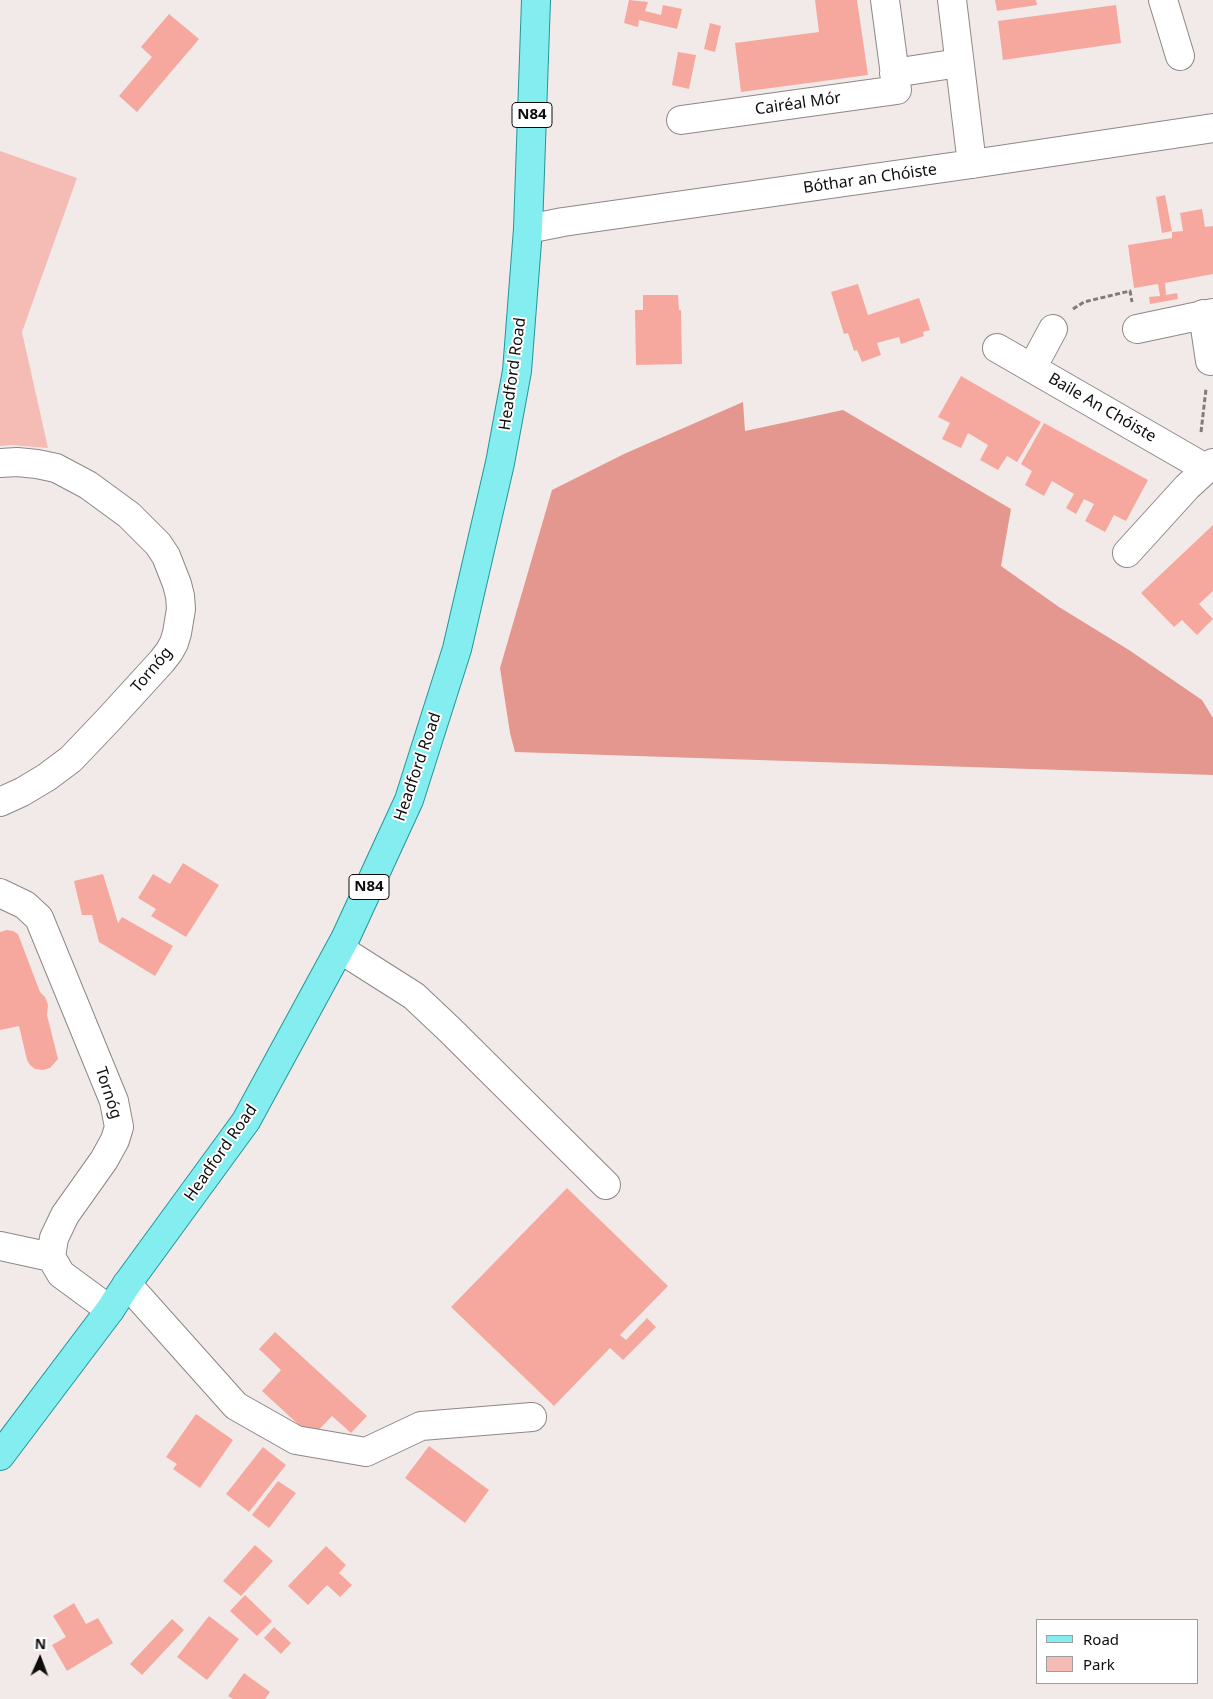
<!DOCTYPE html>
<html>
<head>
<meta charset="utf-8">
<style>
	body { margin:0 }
	#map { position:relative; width:1213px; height:1699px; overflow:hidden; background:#f2eae9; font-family:"Noto Sans",sans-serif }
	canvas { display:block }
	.legend { position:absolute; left:1036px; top:1619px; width:162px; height:65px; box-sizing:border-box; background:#fff; border:1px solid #9f9e9e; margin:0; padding:6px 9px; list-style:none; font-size:15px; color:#0f0c0c }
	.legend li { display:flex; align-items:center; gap:10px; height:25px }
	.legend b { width:25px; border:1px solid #9f9e9e }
	.north { position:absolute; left:15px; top:1634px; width:50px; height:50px; -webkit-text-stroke:4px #fff; paint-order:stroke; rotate:2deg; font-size:14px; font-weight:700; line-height:20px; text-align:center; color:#0f0c0c }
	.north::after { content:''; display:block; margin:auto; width:18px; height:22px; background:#0f0c0c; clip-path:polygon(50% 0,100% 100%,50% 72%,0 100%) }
</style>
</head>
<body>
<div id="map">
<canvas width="1213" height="1699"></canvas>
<ul class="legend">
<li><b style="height:6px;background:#83edef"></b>Road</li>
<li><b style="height:14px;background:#f4bcb5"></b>Park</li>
</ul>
<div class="north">N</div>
</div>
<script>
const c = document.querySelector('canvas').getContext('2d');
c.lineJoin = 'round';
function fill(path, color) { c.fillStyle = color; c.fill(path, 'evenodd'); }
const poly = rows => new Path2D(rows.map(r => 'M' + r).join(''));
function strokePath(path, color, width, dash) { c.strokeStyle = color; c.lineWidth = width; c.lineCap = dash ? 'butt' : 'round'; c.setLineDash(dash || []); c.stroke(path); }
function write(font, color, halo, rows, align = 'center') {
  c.font = font + ' "Noto Sans",sans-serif'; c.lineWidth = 4; c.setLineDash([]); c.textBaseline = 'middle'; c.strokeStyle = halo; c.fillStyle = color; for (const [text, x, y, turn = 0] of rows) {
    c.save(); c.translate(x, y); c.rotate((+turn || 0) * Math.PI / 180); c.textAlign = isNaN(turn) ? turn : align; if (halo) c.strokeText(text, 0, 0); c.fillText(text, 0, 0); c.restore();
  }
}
const green = poly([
	[0,151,77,178,22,332,48,448,11,445,0,446]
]);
const forest = poly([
	[743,402,745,431,843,410,1011,509,1001,566,1059,607,1129,650,1202,700,1213,718,1213,775,515,752,510,733,500,668,552,490,624,454]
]);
const building = poly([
	[629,0,648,2,645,11,661,15,663,5,682,9,677,29,639,20,638,27,624,23],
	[815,0,857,0,868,75,741,92,735,43,819,32],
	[995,0,1036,0,1037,5,997,11],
	[1116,5,1121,43,1003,60,998,21],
	[169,14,199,39,137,112,119,96,152,57,141,47],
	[710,23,721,26,715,52,704,49],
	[678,52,696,55,689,89,672,85],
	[1165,195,1172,231,1162,233,1156,197],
	[1202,209,1205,227,1213,226,1213,274,1165,283,1166,295,1177,293,1178,299,1150,304,1149,297,1160,296,1158,284,1134,288,1128,245,1172,238,1172,232,1183,231,1180,213],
	[858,284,868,315,919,298,930,330,923,332,924,336,901,344,899,337,877,343,881,355,862,362,857,350,854,351,848,333,844,334,831,292],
	[643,295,678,295,679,310,681,310,682,364,636,365,635,310,643,310],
	[961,376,1041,422,1017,462,1007,456,998,470,980,460,988,445,968,433,961,448,942,439,950,423,938,417],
	[1044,423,1148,480,1126,521,1114,515,1105,532,1085,521,1094,504,1084,499,1076,514,1066,508,1074,494,1052,481,1044,496,1025,485,1032,471,1021,464],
	[1213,525,1213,591,1199,604,1213,619,1197,635,1182,620,1174,627,1141,593],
	[183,863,219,885,186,937,151,916,156,909,138,898,153,874,170,884],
	[103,874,118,923,122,917,173,946,155,976,99,942,92,915,82,915,74,881],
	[7,930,13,931,18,934,40,992,45,997,48,1005,47,1015,58,1059,50,1068,43,1070,35,1069,30,1065,27,1060,19,1026,0,1030,0,932],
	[567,1188,668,1286,620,1335,626,1340,647,1318,656,1327,623,1360,610,1348,554,1406,451,1307],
	[275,1332,367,1416,351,1433,332,1416,312,1437,262,1391,281,1370,259,1349],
	[196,1414,233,1440,200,1488,173,1469,177,1464,166,1457],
	[429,1446,489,1490,465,1523,405,1478],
	[263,1447,286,1465,249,1512,226,1494],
	[278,1481,296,1493,269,1528,252,1515],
	[255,1545,273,1561,241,1596,223,1581],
	[326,1546,346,1565,339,1573,352,1585,340,1597,327,1585,308,1605,288,1586],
	[245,1595,272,1621,257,1636,230,1611],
	[74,1603,86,1624,98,1618,113,1643,67,1671,52,1645,66,1637,53,1616],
	[209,1616,239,1639,207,1680,177,1657],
	[172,1619,184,1630,142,1675,130,1664],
	[274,1627,291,1643,281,1654,264,1638],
	[244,1673,270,1692,265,1699,233,1699,228,1696]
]);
const path = poly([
	[1073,309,1084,302,1130,291,1132,302],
	[1201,432,1206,389]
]);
const minor = poly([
	[952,0,972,164],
	[1163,0,1180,56],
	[894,73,959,63],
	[681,120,897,90,885,0],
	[528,229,563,222,972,164,1213,128],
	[1203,314,1210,361],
	[1137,329,1213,313],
	[997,348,1207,469],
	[1032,368,1053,329],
	[0,463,17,462,37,464,56,468,88,485,129,515,158,544,166,556,177,584,180,596,181,609,177,633,174,643,169,652,162,661,110,718,71,759,47,777,22,792,0,802],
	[1127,553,1187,487,1213,463],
	[0,893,25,905,39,918,114,1101,119,1127,115,1140,104,1160,65,1215,54,1238,51,1257,61,1274,110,1310],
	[340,949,414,996,450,1030,606,1185],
	[0,1246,51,1257],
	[127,1284,236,1406,296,1440,366,1452,421,1426,532,1417]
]);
const major = poly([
	[0,1456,110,1310,127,1284,246,1121,345,939,409,800,457,649,500,463,517,371,528,229,536,0]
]);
const shields = [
	[532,115,40],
	[369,887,40]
];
const shieldNames = [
	["N84",532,115],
	["N84",369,887]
];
const streetNames = [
	["Cairéal Mór",798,104,-8],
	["Bóthar an Chóiste",870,179,-8],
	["Headford Road",513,374,-82],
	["Baile An Chóiste",1102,408,30],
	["Tornóg",152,670,-50],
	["Headford Road",418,767,-71],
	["Tornóg",108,1093,72],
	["Headford Road",221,1153,-55]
];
fill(green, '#f4bcb5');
fill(forest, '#e4978e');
fill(building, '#f6a89e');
strokePath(minor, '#8e8786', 30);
strokePath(major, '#259699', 30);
strokePath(path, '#817b7b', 3, [5, 2.5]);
strokePath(minor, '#fff', 28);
strokePath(major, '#83edef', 28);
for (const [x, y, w] of shields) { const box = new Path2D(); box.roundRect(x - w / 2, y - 12.5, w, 25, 4); c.fillStyle = '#fff'; c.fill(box); strokePath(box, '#0f0c0c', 1); }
write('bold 15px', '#0f0c0c', null, shieldNames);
write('16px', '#0f0c0c', '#fff', streetNames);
</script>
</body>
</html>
